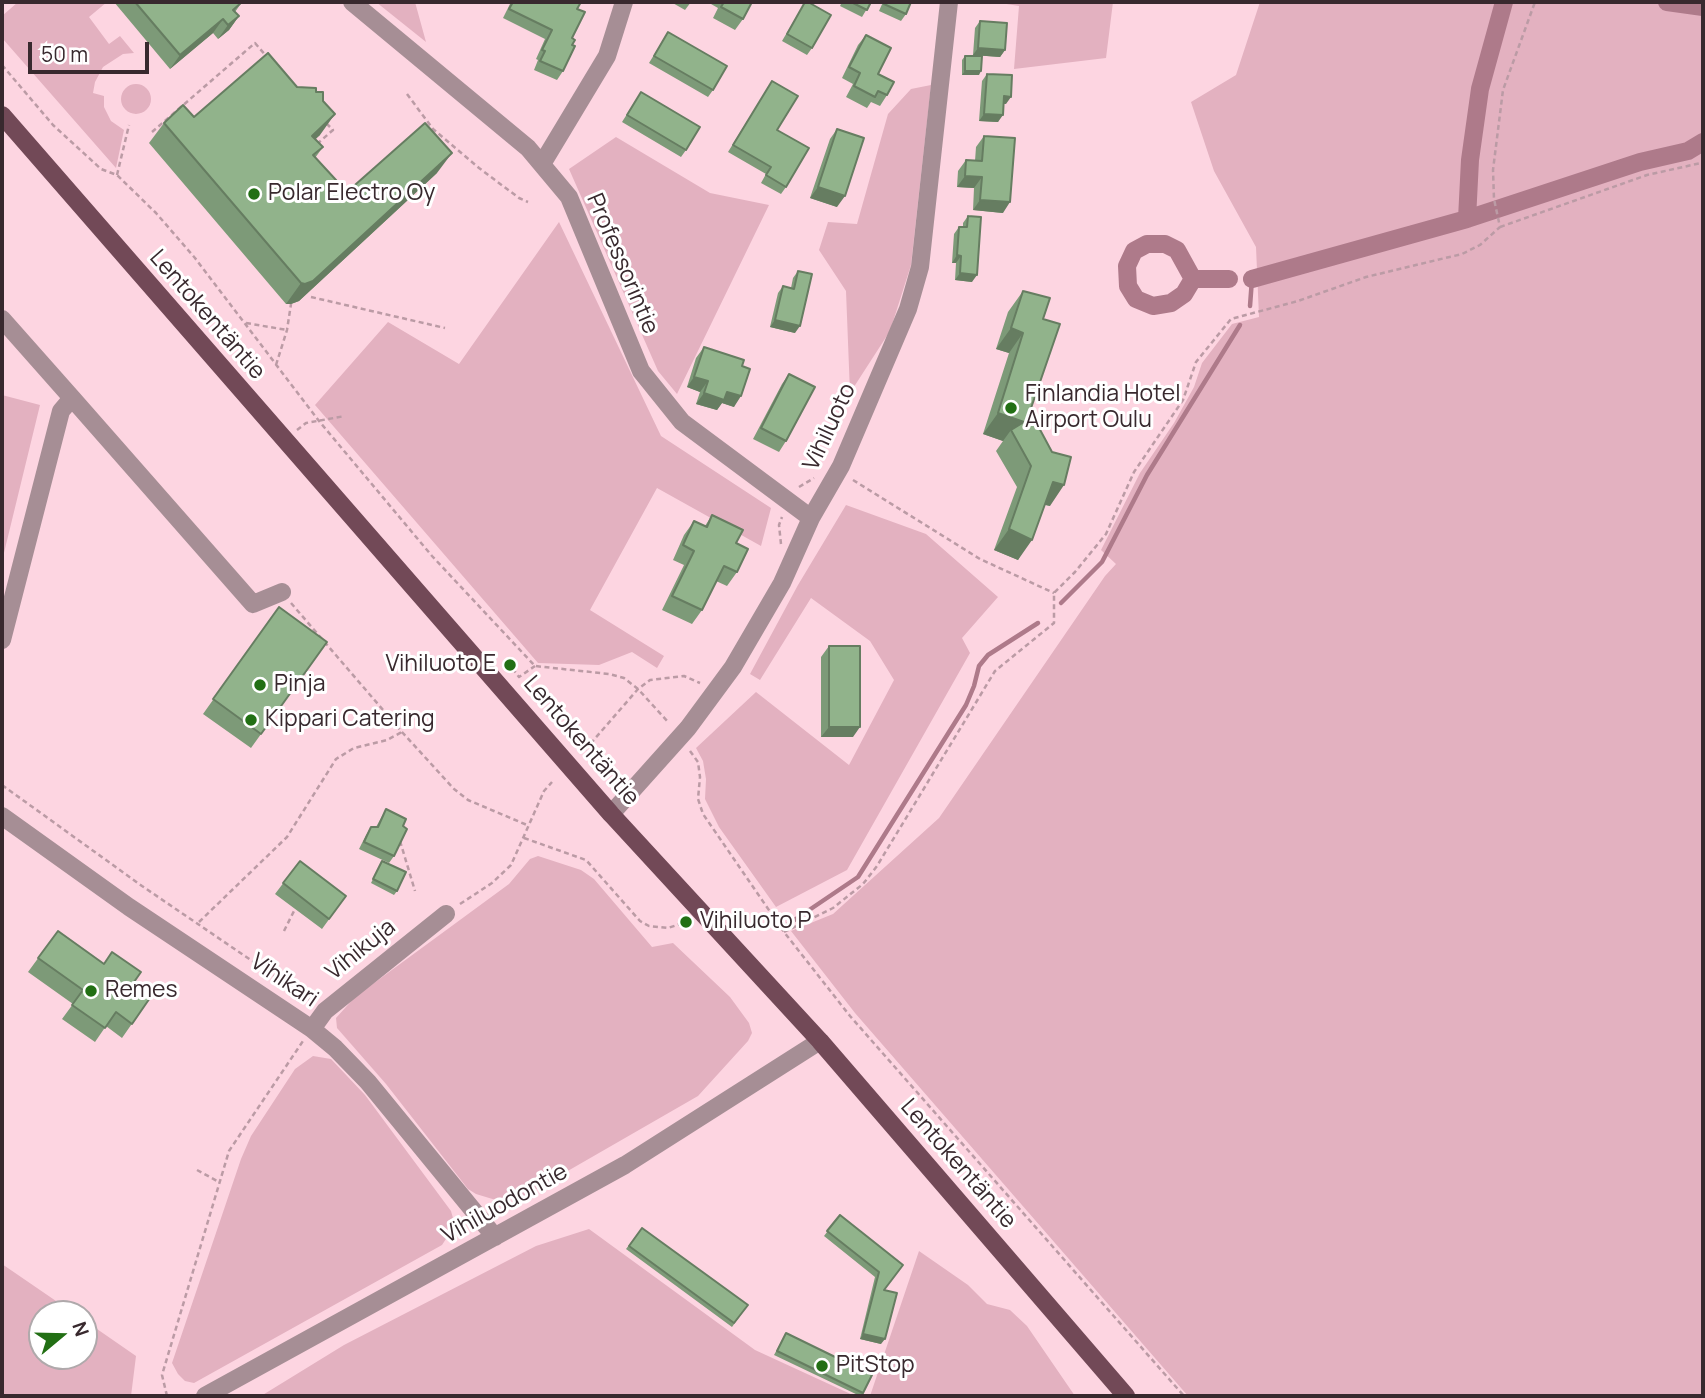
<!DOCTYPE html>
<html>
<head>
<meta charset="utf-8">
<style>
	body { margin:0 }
	#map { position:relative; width:1705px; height:1398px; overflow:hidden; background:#fdd5e1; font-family:Manrope,sans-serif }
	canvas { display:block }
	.frame { position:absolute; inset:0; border:4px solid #38292e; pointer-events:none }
	.north { position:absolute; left:28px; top:1300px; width:70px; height:70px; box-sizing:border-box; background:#fff; border:2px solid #afa9ab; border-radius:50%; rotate:71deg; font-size:19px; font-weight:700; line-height:28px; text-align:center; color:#38292e }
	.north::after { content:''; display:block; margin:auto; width:24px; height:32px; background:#226f14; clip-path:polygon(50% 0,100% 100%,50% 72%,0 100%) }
	.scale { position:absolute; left:28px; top:42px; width:121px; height:32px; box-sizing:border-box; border:4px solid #38292e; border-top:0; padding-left:9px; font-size:21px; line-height:24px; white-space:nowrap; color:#38292e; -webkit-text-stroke:5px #fff; paint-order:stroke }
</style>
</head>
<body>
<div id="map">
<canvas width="1705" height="1398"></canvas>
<div class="frame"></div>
<div class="north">N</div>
<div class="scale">50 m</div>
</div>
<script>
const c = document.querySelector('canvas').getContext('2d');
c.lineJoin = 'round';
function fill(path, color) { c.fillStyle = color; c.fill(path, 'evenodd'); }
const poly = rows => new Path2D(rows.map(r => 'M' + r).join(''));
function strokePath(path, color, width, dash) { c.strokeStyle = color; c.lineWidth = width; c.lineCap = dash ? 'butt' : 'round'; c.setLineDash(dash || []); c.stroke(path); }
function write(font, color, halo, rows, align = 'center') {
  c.font = font + ' Manrope,sans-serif'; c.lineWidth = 6; c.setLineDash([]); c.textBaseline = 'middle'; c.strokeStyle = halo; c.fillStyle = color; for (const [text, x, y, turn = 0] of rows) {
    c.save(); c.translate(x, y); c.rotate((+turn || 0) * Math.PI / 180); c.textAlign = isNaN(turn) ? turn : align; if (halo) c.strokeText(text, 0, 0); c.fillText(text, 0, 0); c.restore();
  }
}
const green = poly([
	[18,2,107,2,89,17,109,44,120,36,134,53,123,54,103,67,95,82,93,93,104,96,104,107,111,121,124,130,116,168,2,38,2,16],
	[376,2,415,2,426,42],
	[994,2,1113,2,1106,58,1014,69,1019,6],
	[1260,2,1703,2,1703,1396,1188,1396,855,1013,791,931,833,914,939,818,1105,576,1116,564,1101,550,1140,473,1174,423,1194,387,1202,363,1232,324,1259,317,1256,247,1214,171,1191,102,1236,75],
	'121 99a15 15 0 1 1 30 0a15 15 0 1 1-30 0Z',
	[931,85,911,265,890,331,850,393,846,291,819,250,828,222,857,224,888,114,911,89],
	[616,137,710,193,769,205,677,394,658,371,569,169],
	[559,222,661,436,771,508,761,546,657,488,590,610,664,656,657,668,632,652,599,665,538,663,315,405,388,322,459,364],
	[2,395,40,405,2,561],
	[846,505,926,534,998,597,962,638,970,653,847,870,776,907,719,827,705,799,706,779,703,761,696,748,756,692,849,765,894,680,870,641,811,598,760,680,750,674,798,585],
	[538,856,581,870,594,879,652,947,673,943,730,997,749,1023,752,1033,748,1041,698,1096,526,1195,499,1201,476,1194,468,1189,386,1084,337,1028,336,1018,355,997,509,884,530,859],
	[313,1056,331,1059,365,1095,451,1211,455,1225,442,1245,194,1383,185,1381,178,1374,172,1363,241,1159,251,1136,295,1069],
	[589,1229,755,1350,855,1396,261,1396,344,1345,536,1246],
	[919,1251,968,1285,987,1304,1010,1310,1027,1326,1075,1396,870,1396],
	[2,1264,75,1314,42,1314,42,1356,84,1356,84,1320,136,1356,131,1396,2,1396]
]);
const stream = poly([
	[1250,306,1252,279],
	[1061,603,1102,562,1147,475,1240,325],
	[787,925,858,877,966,705,974,686,979,666,988,655,1038,623]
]);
const canal = poly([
	[1667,2,1703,7],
	[1467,219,1470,160,1480,89,1504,2],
	[1193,279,1184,294,1171,303,1153,306,1136,299,1128,286,1127,266,1134,251,1147,244,1165,244,1177,250,1193,279,1229,279],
	[1252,279,1467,219,1640,162,1688,151,1703,142]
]);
const path = poly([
	[2,65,53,125,101,169,117,175,156,213,195,258,319,421,432,556,535,666,609,674,624,678,638,689,669,723],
	[407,94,433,129,479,168,519,198,528,202],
	[152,132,255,43,267,57],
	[317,144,333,130,327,124],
	[117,175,129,125],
	[1500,227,1647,175,1701,163],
	[311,297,445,328],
	[246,323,287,330],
	[276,365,287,330,291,304],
	[297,430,306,423,345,416],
	[853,480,980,559,1054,593],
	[799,487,814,478],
	[781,544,779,525,782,517],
	[291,603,402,732,454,789,468,800,527,825],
	[507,668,510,665,519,677,535,666],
	[585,750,638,689,650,680,684,676,700,683],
	[690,751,698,762,700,777,698,799,703,814,784,932,850,1016,1184,1396],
	[2,785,142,886,311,1001],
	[524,838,586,860,640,921,649,926,668,928,686,922],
	[400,841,415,891],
	[460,904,492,883,511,865,544,791,552,782],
	[199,922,287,837,336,759,354,748,387,740,402,732],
	[284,931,295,909],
	[784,932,833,908,863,884,877,866,995,671,1054,623,1054,593,1075,572,1106,534,1134,472,1183,400,1196,362,1231,319,1298,301,1366,277,1462,254,1480,245,1500,227,1494,199,1493,170,1503,90,1535,2],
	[197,1170,219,1182],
	[167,1396,162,1375,229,1151,303,1041]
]);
const minor = poly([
	[352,2,528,148,569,197,641,371,682,422,811,518],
	[542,164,607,56,624,2],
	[2,319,72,398,61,411,2,640],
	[72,398,253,604,282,592],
	[611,814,688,728,733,667,782,583,811,518,841,466,908,309,920,267,949,2],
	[2,816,129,907,312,1029,335,1048,368,1082,495,1237],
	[312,1029,325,1011,446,914],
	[205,1396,625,1165,820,1041]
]);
const major = poly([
	[2,115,611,814,820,1041,1126,1396]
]);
const wall = poly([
	[114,2,242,2,235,12,239,16,229,30,218,39,213,33,170,69],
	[511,2,581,2,577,9,572,38,563,71,557,80,534,70,538,60,536,59,545,39,503,18],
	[671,2,691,2,685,10],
	[713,2,752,2,743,19,735,30,713,18,718,8,711,4],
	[805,2,812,48,807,55,782,41],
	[842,2,871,2,862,17,840,6],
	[883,2,911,2,906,14,901,21,879,11],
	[980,21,1005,50,1000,57,973,55,975,28],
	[668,32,713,90,708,97,649,63],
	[866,35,878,74,887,95,880,106,871,102,867,108,846,97,853,84,842,78,858,45],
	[965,56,979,75,962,75,962,60],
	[987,74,1006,104,1004,104,998,122,979,121,982,81],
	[772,81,777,130,786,187,781,194,761,183,766,174,728,152],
	[297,87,320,135,315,139,323,147,315,158,347,192,437,173,299,301,291,304,286,304,149,143,164,123,194,117],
	[641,92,686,150,681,157,622,122],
	[837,129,837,207,810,198,830,139],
	[984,136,1003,213,973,210,974,188,957,187,958,171,966,160,975,161,976,147],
	[968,216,972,282,955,280,956,263,952,263,954,234,959,227,963,227,963,223],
	[798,271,795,333,770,327,778,293,783,286,791,288,793,278],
	[1023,291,1043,319,1030,411,1050,506,1045,505,1018,560,994,550,1017,487,996,451,1003,441,983,434,1009,353,996,349,1008,312],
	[704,347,742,366,734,407,722,403,717,410,696,404,700,392,687,387,696,358],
	[789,374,786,441,779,452,753,439,782,384],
	[712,515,736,543,737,572,727,586,716,581,702,610,692,624,662,610,684,565,673,560,684,535,694,521,705,526],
	[279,607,327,642,251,748,203,714],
	[829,646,853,737,821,737,821,657],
	[386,809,403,826,394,856,389,863,359,849,366,835,371,827,376,827],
	[300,861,346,896,322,929,275,894],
	[382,861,397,891,394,895,371,883],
	[58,931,104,964,134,982,152,995,122,1038,106,1026,95,1042,62,1019,73,1004,28,972],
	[840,1215,903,1265,884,1290,881,1344,860,1339,875,1277,824,1236],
	[642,1228,748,1305,732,1327,626,1249],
	[786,1333,863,1393,860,1396,774,1355]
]);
const shadedWall = poly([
	[239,16,229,30,218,39,228,25],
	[223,19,213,33,170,69,180,55],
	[978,48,1005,50,1000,57,973,55],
	[965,71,981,71,979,75,962,75],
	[1004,96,1011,97,1006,104,999,103],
	[335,114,320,135,298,156,312,136],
	[984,114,1003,115,998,122,979,121],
	[452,153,437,173,299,301,291,304,286,304,301,283],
	[965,176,982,177,974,188,957,187],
	[818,187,845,196,837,207,810,198],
	[980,200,1010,202,1003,213,973,210],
	[957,255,961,256,956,263,952,263],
	[960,273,977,275,972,282,955,280],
	[775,320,800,326,795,333,770,327],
	[1011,328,1023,333,1009,353,996,349],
	[694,377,708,381,700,392,687,387],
	[727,392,741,396,734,407,722,403,717,410,696,404,704,393],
	[998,413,1024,422,1011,430,1003,441,983,434],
	[1053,482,1064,485,1050,506,1039,503],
	[1009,529,1032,540,1018,560,994,550],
	[829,727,860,727,853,737,821,737],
	[863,1334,885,1339,881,1344,860,1339]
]);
const building = poly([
	[135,2,242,2,233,10,239,16,228,25,223,19,180,55,135,2],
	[513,2,581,2,577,9,585,12,572,38,575,40,572,45,575,46,563,71,540,61,545,51,542,50,552,30,509,9,513,2],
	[724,2,752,2,743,19,721,7,724,2],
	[805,2,808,2,831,15,812,48,787,34,805,2],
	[851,2,871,2,867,10,851,2],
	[885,2,911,2,906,14,884,4,885,2],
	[980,21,1007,23,1005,50,978,48,980,21],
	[668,32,727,66,713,90,654,56,668,32],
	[866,35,891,48,878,74,894,82,887,95,878,91,875,97,854,86,860,73,849,67,866,35],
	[268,53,297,87,316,88,316,92,323,92,323,101,335,114,312,136,323,147,313,155,347,192,425,123,452,153,313,281,305,284,301,283,164,123,183,105,194,117,268,53],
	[965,56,982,56,981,71,965,71,965,56],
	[987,74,1012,75,1011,97,1004,96,1003,115,984,114,987,74],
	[772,81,798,96,777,130,809,148,786,187,766,175,771,167,733,145,772,81],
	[641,92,700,127,686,150,627,115,641,92],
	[837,129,864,138,845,196,818,187,837,129],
	[984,136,1015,138,1010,202,980,200,982,177,965,176,966,160,982,161,984,136],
	[968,216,981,217,977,275,960,273,961,256,957,255,959,227,967,227,968,216],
	[798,271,812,274,800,326,775,320,783,286,794,289,798,271],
	[1023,291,1050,298,1043,319,1060,324,1030,411,1052,452,1071,457,1064,485,1053,482,1032,540,1009,529,1031,466,1011,430,1024,422,998,413,1023,333,1011,328,1023,291],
	[704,347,744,360,742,366,750,369,741,396,727,392,724,400,704,393,708,381,694,377,704,347],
	[789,374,815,387,786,441,761,428,789,374],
	[712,515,743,530,736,543,748,549,737,572,724,566,702,610,672,596,694,551,683,545,694,521,707,527,712,515],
	[279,607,327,642,261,734,213,699,279,607],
	[829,646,860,646,860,727,829,727,829,646],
	[386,809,406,819,403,826,407,829,394,856,364,842,371,827,378,827,386,809],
	[300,861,346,896,329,919,283,883,300,861],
	[382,861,406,872,397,891,373,879,382,861],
	[58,931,104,964,112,952,141,972,134,982,152,995,132,1024,116,1012,105,1028,72,1005,83,990,38,958,58,931],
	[840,1215,903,1265,884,1290,897,1293,885,1339,863,1334,879,1272,827,1231,840,1215],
	[642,1228,748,1305,734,1323,629,1246,642,1228],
	[786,1333,872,1375,863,1393,777,1351,786,1333]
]);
const markers = [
	[254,194,7,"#226f14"],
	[1011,408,7,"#226f14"],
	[510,665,7,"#226f14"],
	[260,685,7,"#226f14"],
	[251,720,7,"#226f14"],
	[686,922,7,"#226f14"],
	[91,991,7,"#226f14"],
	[822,1366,7,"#226f14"]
];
const poiNames = [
	["Polar Electro Oy",268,194],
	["Finlandia Hotel",1025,395],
	["Airport Oulu",1025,421],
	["Vihiluoto E",496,665,"right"],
	["Pinja",274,685],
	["Kippari Catering",265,720],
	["Vihiluoto P",700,922],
	["Remes",105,991],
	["PitStop",836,1366]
];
const streetNames = [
	["Professorintie",622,264,67],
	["Lentokentäntie",207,315,49],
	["Vihiluoto",830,427,-65],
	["Lentokentäntie",581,741,49],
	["Vihikuja",361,950,-39],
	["Vihikari",284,981,34],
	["Lentokentäntie",958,1164,49],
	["Vihiluodontie",505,1204,-29]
];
fill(green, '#e3b1c0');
strokePath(stream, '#ae7a8a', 4.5);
strokePath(canal, '#ae7a8a', 18);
strokePath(path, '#bb9ba5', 2.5, [5, 3.5]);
strokePath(minor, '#a68e95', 18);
strokePath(major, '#724957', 18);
fill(wall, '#7d9a78');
fill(shadedWall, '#667d61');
fill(building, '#91b38b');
strokePath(building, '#667d61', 2);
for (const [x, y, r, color] of markers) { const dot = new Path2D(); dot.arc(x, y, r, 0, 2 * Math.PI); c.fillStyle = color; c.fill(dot); strokePath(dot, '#fff', 2.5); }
write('23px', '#38292e', '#fff', poiNames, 'left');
write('23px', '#38292e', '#fff', streetNames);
</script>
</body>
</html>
